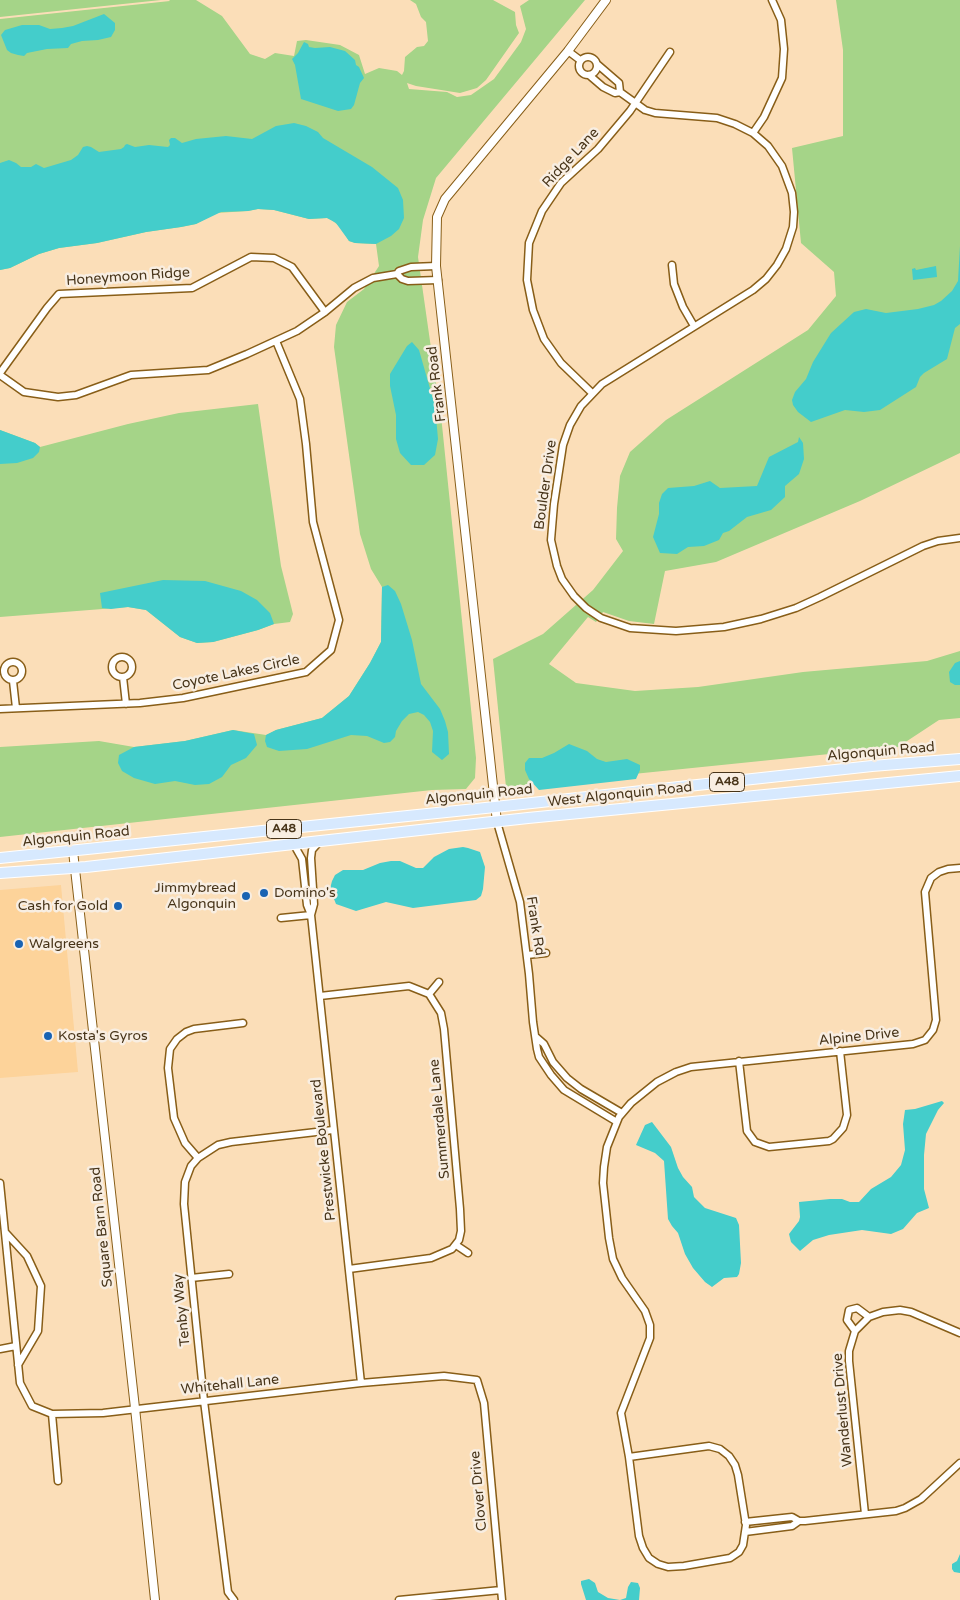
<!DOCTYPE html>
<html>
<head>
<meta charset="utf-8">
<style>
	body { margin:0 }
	canvas { display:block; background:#fbdeb8 }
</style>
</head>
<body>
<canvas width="960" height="1600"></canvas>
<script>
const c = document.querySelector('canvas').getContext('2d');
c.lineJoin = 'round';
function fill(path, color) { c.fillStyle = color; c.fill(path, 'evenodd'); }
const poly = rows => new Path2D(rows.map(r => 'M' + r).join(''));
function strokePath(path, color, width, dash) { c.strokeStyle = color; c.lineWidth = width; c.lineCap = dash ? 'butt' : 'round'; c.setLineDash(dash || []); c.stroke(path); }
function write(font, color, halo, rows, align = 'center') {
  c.font = font + ' "Varela Round",sans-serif'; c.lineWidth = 5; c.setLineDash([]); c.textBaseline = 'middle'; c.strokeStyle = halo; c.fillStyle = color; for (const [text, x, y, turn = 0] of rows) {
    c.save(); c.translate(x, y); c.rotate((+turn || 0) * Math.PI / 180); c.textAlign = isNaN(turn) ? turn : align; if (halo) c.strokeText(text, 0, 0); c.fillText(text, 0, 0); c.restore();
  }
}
const built = poly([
	[61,885,78,1072,0,1078,0,890]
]);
const green = poly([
	[0,0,161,0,0,17],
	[169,0,196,0,222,16,250,54,265,59,275,53,294,56,297,41,306,40,340,45,359,55,365,74,379,68,397,71,402,75,404,71,405,57,417,47,424,46,428,41,426,22,421,17,416,4,410,0,493,0,515,12,516,25,519,33,486,80,477,88,460,93,416,86,407,83,409,89,447,92,457,97,471,95,494,79,521,42,526,29,520,6,529,0,585,0,436,178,423,220,418,257,442,425,476,758,475,778,466,789,432,790,0,837,0,747,99,741,134,747,185,741,233,730,266,735,276,730,322,718,349,696,370,663,381,642,382,587,371,569,360,534,334,347,336,325,347,302,364,289,379,266,376,244,355,243,349,241,341,228,332,220,327,218,309,219,274,210,258,209,248,211,216,213,196,224,181,227,146,232,97,243,59,248,39,254,10,268,0,270,0,19,170,1],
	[836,0,960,0,960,453,860,501,716,562,665,571,654,624,629,621,603,612,596,622,588,617,549,664,576,683,635,691,698,687,803,672,927,661,960,651,960,718,939,720,898,747,506,787,493,659,543,634,593,590,623,551,616,539,617,508,620,476,630,452,666,420,808,330,836,296,834,272,801,243,792,148,843,136,843,50],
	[258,404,281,566,293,614,290,622,274,624,258,630,213,642,197,643,180,637,146,610,128,607,0,617,0,430,35,443,40,447,128,424,179,413]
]);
const water = poly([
	[104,14,115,23,115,30,111,37,98,40,82,41,71,44,68,48,47,49,27,53,24,56,18,55,11,53,7,50,1,35,5,30,22,25,39,25,50,29,62,28,73,26],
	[304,42,308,44,309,47,315,48,330,47,345,51,355,60,356,65,359,67,364,78,360,83,354,105,351,109,338,111,301,99,295,65,292,59,298,53],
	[294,123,306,126,318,132,323,138,372,167,398,188,403,200,404,218,399,229,391,236,376,244,355,243,349,241,336,223,327,218,309,219,274,210,258,209,248,211,221,212,196,224,181,227,146,232,97,243,59,248,39,254,10,268,0,270,0,163,9,160,16,163,21,167,31,167,36,164,44,168,71,160,78,155,83,147,87,146,91,147,99,152,121,149,124,147,125,145,127,144,135,147,149,145,168,147,170,145,169,140,171,138,175,138,182,143,196,139,226,136,252,139,276,126],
	[960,246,960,324,955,328,947,359,924,373,920,377,916,387,880,410,864,412,845,410,811,422,798,412,793,405,792,400,795,392,806,379,813,362,831,333,854,312,866,309,886,313,918,309,934,305,941,301,952,291,958,281],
	[936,266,937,277,913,280,912,269,915,268,916,270],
	[412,342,419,350,435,406,438,439,435,455,424,465,411,465,400,453,396,439,396,415,390,386,390,374,407,346],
	[0,430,35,443,40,447,39,452,33,458,17,463,0,464],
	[799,437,803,443,804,459,799,474,785,486,785,497,771,510,747,517,729,531,723,533,719,540,704,546,688,547,677,554,660,553,653,537,659,514,659,503,662,494,668,488,694,486,710,481,720,488,757,486,769,457,798,442],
	[163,580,205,581,241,591,257,600,270,613,274,624,258,630,213,642,197,643,180,637,146,610,128,607,111,609,102,608,100,593],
	[388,585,395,591,401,604,412,640,421,684,440,709,445,721,448,732,449,754,442,760,432,752,433,731,430,722,424,715,418,712,409,714,402,721,396,731,395,737,390,742,384,743,367,736,351,735,307,749,279,751,267,747,265,741,266,735,276,730,322,718,349,696,370,663,381,642,382,587],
	[960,661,960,685,955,685,950,682,949,672,955,663],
	[233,730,254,734,257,745,246,758,231,765,222,777,209,784,195,785,175,781,155,784,134,778,122,771,118,763,119,755,134,747,185,741],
	[569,744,587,751,597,759,606,762,627,759,640,765,640,770,636,779,539,790,529,779,525,770,525,763,529,758,542,758,554,753],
	[463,847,468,848,480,852,485,867,483,889,481,896,476,900,413,908,386,902,356,911,336,904,330,889,332,881,335,875,343,870,363,870,380,863,391,861,400,861,416,868,423,868,434,857,449,849],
	[942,1101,944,1103,938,1110,926,1134,924,1155,924,1189,929,1208,917,1213,903,1229,891,1234,862,1230,829,1235,813,1240,800,1251,791,1242,789,1234,799,1221,800,1217,799,1202,830,1199,842,1199,850,1202,859,1202,871,1189,891,1177,901,1165,905,1150,903,1124,905,1110,915,1109],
	[652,1122,671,1147,678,1168,683,1177,692,1187,694,1197,705,1208,736,1218,739,1225,741,1263,739,1274,737,1277,724,1278,712,1287,705,1282,693,1268,685,1254,678,1233,672,1226,668,1219,664,1161,655,1153,636,1145,645,1125],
	[960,1554,960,1573,954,1572,952,1569,952,1564,957,1561],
	[589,1579,595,1583,598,1592,608,1598,620,1600,626,1598,628,1587,631,1582,638,1583,640,1588,639,1600,586,1600,581,1584,581,1581]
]);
const minor = poly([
	[568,51,580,60],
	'579 66a9 9 0 1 1 18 0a9 9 0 1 1-18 0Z',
	[597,64,619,83,620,92],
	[589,75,603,87,615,93,620,92,645,110,655,113,717,118,735,124,753,133,768,146,782,166,792,193,794,212,793,227,786,249,777,265,766,279,753,290,602,384,581,406,570,425,563,445,554,504,551,540,557,566,562,579,574,596,586,608,601,618,630,628,676,631,724,627,761,619,796,608,820,597,923,546,938,541,960,538],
	[753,133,764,117,782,78,784,49,781,20,772,0],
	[672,265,674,284,683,307,694,326],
	[397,274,402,279,408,281,438,280],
	[0,373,47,308,59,294,192,288,251,257,274,258,292,267,325,312],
	[0,375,24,392,58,397,76,395,131,375,208,370,247,354,297,331,325,312,354,288,373,278,397,274,399,271,411,267,436,266],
	[592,393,561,363,544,339,533,310,527,280,529,243,542,211,561,183,598,149,630,111,670,52],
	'112 667a10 10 0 1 1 20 0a10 10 0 1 1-20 0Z',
	'4 671a9 9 0 1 1 18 0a9 9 0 1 1-18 0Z',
	[123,677,126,704],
	[13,681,16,708],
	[0,709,140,703,183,698,306,672,331,650,339,620,313,522,306,444,300,399,276,341],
	[497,822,520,902,529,974,533,1022,537,1049,539,1057,551,1075,564,1090,617,1122],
	[293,843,302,859,307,905,311,915,361,1383],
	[311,915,314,904,311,858,312,850,319,842],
	[281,918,311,915],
	[527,955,546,953],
	[320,996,409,986,429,994],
	[536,1037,544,1044,553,1062,567,1078,581,1089,622,1113],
	[739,1061,747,1131,755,1142,769,1147,829,1141,833,1139,843,1128,847,1115,840,1051],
	[198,1158,185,1143,174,1118,168,1068,170,1049,177,1039,186,1032,194,1029,243,1023],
	[0,1183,20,1383,32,1406,52,1414,103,1413,361,1383,444,1376,477,1380,484,1403,502,1600],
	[5,1232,27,1256,41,1286,38,1331,18,1365],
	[456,1245,468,1253],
	[349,1269,431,1258,452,1249,459,1240,461,1231,460,1209,444,1029,441,1013,429,994,439,982],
	[191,1278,229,1274],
	[855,1331,847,1320,849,1310,857,1308,869,1317],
	[0,1349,16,1346],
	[52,1414,58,1481],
	[709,1446,720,1449,729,1456,735,1465,738,1475,746,1525,743,1545,739,1552,730,1558,684,1566,668,1567,658,1564,649,1558,643,1548,639,1536,629,1457,709,1446],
	[629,1457,621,1413,650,1338,650,1325,645,1311,622,1278,613,1259,609,1238,603,1183,604,1167,607,1147,619,1117,631,1103,657,1082,676,1072,691,1067,913,1044,925,1040,933,1030,936,1020,925,892,931,878,939,872,948,869,960,868],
	[865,1514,849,1361,849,1351,855,1331,869,1317,883,1312,900,1310,911,1312,960,1333],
	[745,1522,792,1517,799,1521,805,1521,896,1511,905,1508,921,1499,960,1463],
	[745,1532,792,1526,799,1521],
	[234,1600,228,1592,204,1401,184,1204,185,1182,191,1166,198,1158,218,1145,231,1142,333,1130],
	[399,1600,501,1590]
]);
const tertiary = poly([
	[497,822,436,266,437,217,445,199,568,51,606,0],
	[73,851,135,1408,155,1600]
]);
const primary = poly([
	[0,858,495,807,872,766,960,759],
	[0,873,86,867,528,818,960,776]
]);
const markers = [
	[264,893,5,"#1963b3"],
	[246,896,5,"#1963b3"],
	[118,906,5,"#1963b3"],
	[19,944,5,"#1963b3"],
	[48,1036,5,"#1963b3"]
];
const shields = [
	[727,782,35],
	[284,829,35]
];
const shieldNames = [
	["A48",727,782],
	["A48",284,829]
];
const streetNames = [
	["Ridge Lane",571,158,-47],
	["Honeymoon Ridge",128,277,-4],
	["Frank Road",437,384,-97],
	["Boulder Drive",546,485,-82],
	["Coyote Lakes Circle",236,673,-12],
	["Algonquin Road",881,752,-5],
	["Algonquin Road",479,795,-6],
	["West Algonquin Road",620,795,-6],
	["Algonquin Road",76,837,-6],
	["Frank Rd",535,926,81],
	["Alpine Drive",859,1037,-6],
	["Summerdale Lane",440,1119,-95],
	["Prestwicke Boulevard",324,1150,-96],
	["Square Barn Road",102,1227,-96],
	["Tenby Way",182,1310,-96],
	["Whitehall Lane",230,1385,-6],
	["Wanderlust Drive",843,1410,-95],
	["Clover Drive",479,1491,-95]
];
const poiNames = [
	["Jimmybread",236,888,"right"],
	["Algonquin",236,904,"right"],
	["Domino's",274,893],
	["Cash for Gold",108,906,"right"],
	["Walgreens",29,944],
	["Kosta's Gyros",58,1036]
];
fill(built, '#fdd39a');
fill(green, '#a5d488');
fill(water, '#44cdcb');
strokePath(minor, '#885e18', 9);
strokePath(tertiary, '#885e18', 10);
strokePath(primary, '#fff', 12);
strokePath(minor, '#fff', 6);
strokePath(tertiary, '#fff', 8);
strokePath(primary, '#d7e9fe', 10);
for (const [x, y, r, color] of markers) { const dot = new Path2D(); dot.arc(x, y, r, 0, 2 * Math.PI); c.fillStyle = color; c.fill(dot); strokePath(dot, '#f8eee2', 2); }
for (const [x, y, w] of shields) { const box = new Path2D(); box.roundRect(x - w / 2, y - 9.5, w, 19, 4); c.fillStyle = '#f8eee2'; c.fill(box); strokePath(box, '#473419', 1); }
write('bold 12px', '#473419', null, shieldNames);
write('14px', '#473419', '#f8eee2', streetNames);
write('14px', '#473419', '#f8eee2', poiNames, 'left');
</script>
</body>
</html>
